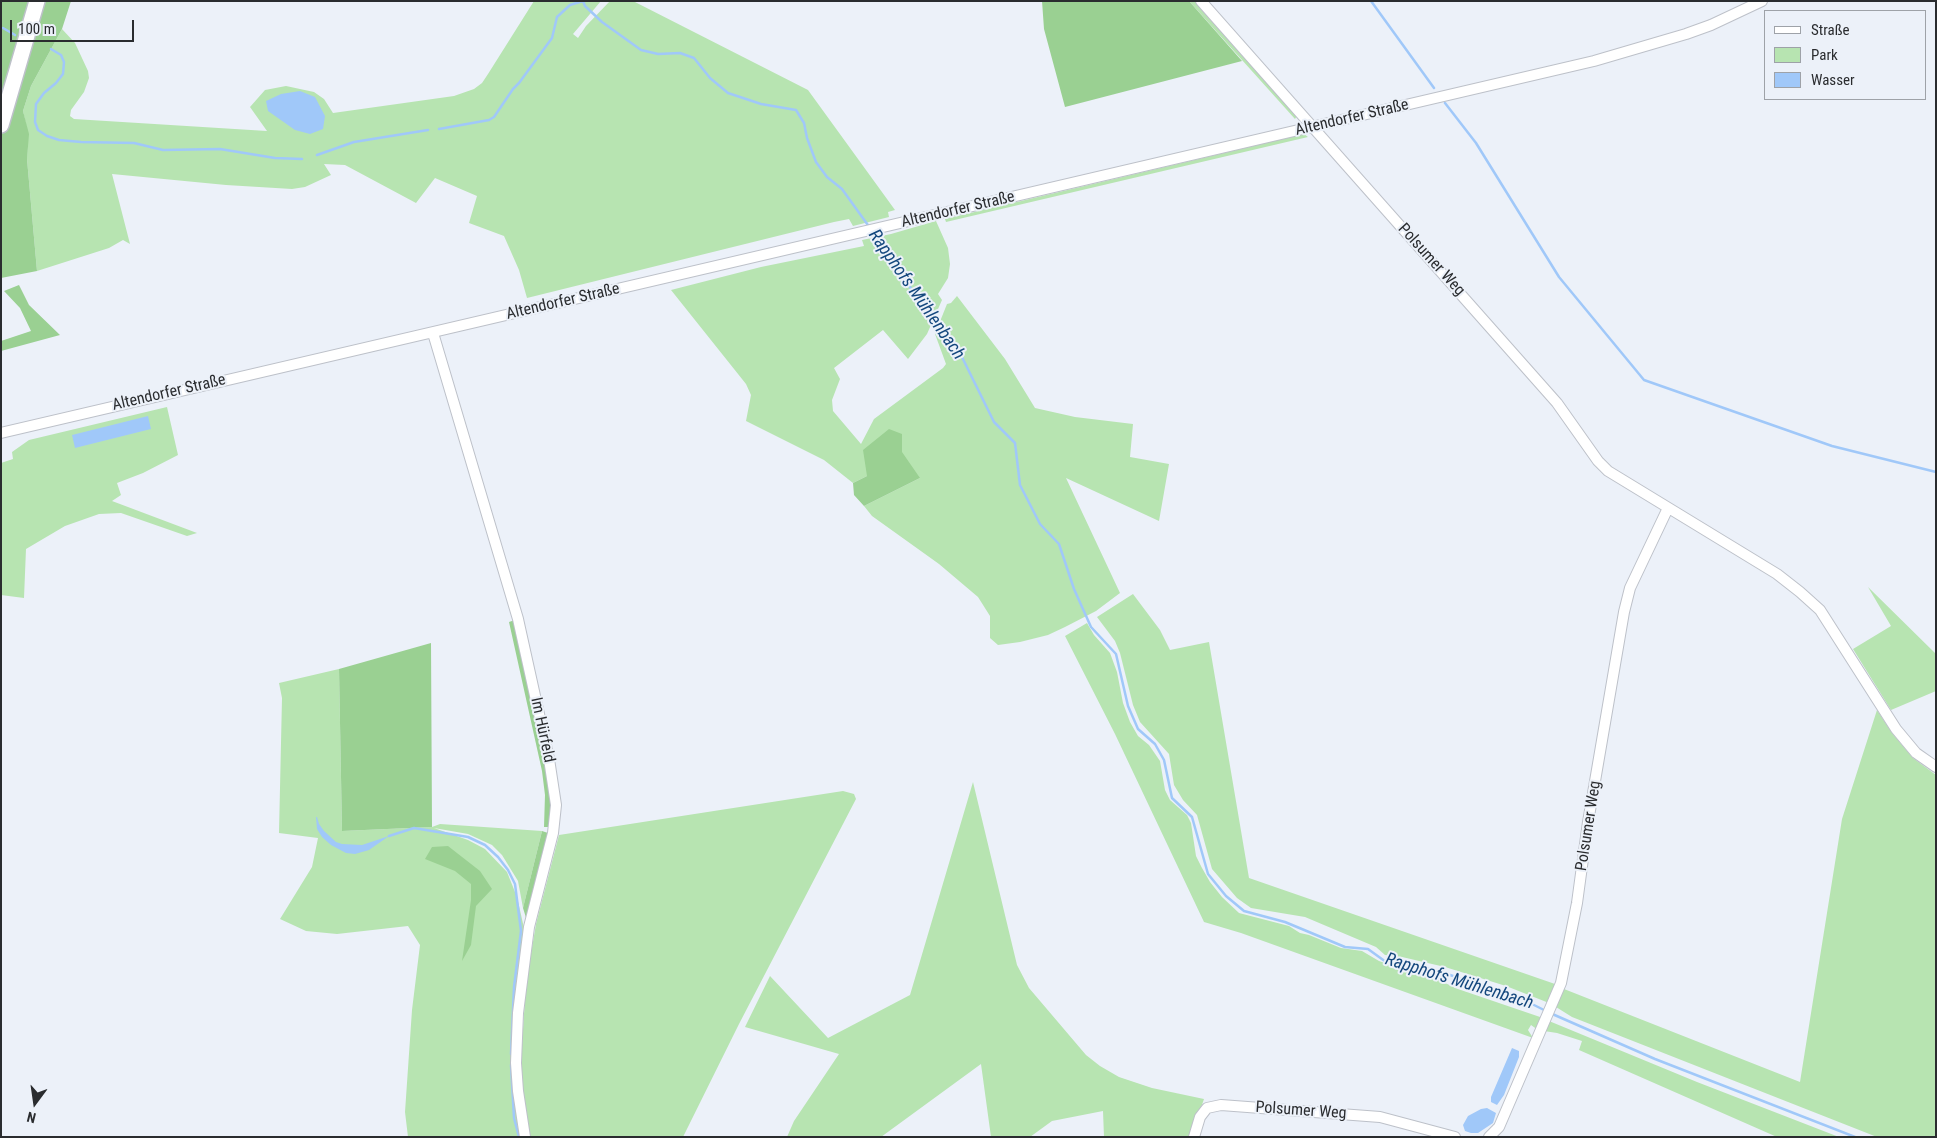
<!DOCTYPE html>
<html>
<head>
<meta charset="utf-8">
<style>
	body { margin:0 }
	#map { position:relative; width:1937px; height:1138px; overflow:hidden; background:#ecf1f9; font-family:"Roboto Condensed",sans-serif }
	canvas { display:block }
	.frame { position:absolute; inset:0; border:2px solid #2a2c2f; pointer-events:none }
	.legend { position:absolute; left:1764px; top:10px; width:162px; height:90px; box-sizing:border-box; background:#ecf1f9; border:1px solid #9ea2a8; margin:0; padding:6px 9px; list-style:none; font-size:15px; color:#2a2c2f }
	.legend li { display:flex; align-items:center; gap:10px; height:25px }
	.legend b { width:25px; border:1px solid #9ea2a8 }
	.north { position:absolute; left:10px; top:1078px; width:50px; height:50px; -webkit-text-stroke:4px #ecf1f9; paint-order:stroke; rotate:194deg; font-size:14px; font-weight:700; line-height:20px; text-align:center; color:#2a2c2f }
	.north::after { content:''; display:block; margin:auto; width:18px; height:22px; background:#2a2c2f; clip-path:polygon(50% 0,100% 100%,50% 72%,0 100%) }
	.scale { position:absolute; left:10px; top:20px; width:124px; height:22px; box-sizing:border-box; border:2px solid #2a2c2f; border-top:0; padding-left:6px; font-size:15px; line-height:18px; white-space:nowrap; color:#2a2c2f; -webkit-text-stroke:4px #ecf1f9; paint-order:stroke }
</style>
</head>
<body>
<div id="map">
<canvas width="1937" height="1138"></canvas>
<div class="frame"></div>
<ul class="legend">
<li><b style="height:6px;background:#fff"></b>Straße</li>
<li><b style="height:14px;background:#b7e4b1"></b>Park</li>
<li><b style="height:14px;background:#a0c8f9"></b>Wasser</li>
</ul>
<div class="north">N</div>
<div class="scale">100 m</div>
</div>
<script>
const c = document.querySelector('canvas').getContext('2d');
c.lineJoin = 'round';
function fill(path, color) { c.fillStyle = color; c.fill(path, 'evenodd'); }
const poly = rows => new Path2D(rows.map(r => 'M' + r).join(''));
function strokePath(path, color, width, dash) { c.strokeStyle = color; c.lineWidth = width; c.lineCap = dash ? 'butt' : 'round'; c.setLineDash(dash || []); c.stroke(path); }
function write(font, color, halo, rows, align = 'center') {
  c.font = font + ' "Roboto Condensed",sans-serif'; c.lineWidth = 4; c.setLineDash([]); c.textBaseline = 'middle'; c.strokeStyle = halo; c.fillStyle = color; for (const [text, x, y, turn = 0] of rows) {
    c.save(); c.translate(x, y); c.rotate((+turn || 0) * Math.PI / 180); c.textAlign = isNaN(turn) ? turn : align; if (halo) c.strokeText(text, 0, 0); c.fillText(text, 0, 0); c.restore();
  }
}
const green = poly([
	[534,1,601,1,573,34,578,38,586,26,610,1,633,1,808,90,895,210,888,212,889,217,853,226,849,219,834,222,527,298,519,270,504,236,469,223,477,196,435,178,416,203,345,165,324,164,331,175,305,187,292,189,226,185,112,174,130,244,123,240,109,248,37,271,27,159,28,134,23,111,31,86,62,29,75,43,88,71,89,78,84,92,71,110,70,116,74,119,267,131,250,107,265,90,286,86,314,92,324,99,333,113,454,96,474,89,482,83,488,74],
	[1189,1,1196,1,1298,114,1295,119],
	[1304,134,1308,137,946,222,945,219],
	[936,221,948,248,950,264,948,278,938,294,942,300,927,334,908,359,883,330,834,368,840,379,832,400,833,411,861,444,874,419,943,368,946,364,935,334,947,304,951,303,957,296,1005,359,1035,408,1075,417,1133,424,1130,457,1169,464,1159,521,1066,478,1120,593,1096,611,1065,627,1048,635,1020,642,998,645,990,638,990,616,978,597,939,564,872,516,864,506,920,478,867,476,853,483,824,460,746,421,751,395,746,384,671,290,761,267,864,246,862,240,891,234],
	[167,407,178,455,143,473,117,483,121,495,112,501,197,533,187,536,121,513,99,514,65,526,26,549,24,598,1,595,1,463,13,459,12,452,29,440],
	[1868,587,1936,654,1936,691,1891,710,1853,649,1891,626],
	[1133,594,1160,630,1170,650,1209,642,1249,878,1555,984,1553,994,1549,1003,1506,986,1445,967,1402,957,1385,955,1376,947,1305,917,1251,908,1237,898,1212,869,1197,815,1183,800,1174,785,1169,754,1140,722,1133,705,1120,653,1115,641,1097,617],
	[1087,623,1094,635,1110,653,1117,672,1123,703,1130,722,1138,736,1149,745,1160,761,1165,790,1170,800,1187,815,1191,823,1196,856,1202,868,1210,882,1222,897,1239,913,1289,926,1300,933,1309,935,1341,948,1362,951,1379,961,1393,966,1406,967,1430,975,1455,988,1543,1018,1538,1030,1531,1025,1528,1030,1533,1038,1241,933,1204,922,1115,734,1065,636],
	[339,669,342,831,432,827,440,824,542,831,523,908,518,881,502,855,492,845,468,834,434,828,468,840,485,849,507,872,517,897,524,928,519,971,513,1070,518,1130,521,1137,408,1137,405,1112,412,1010,420,945,408,926,337,934,306,931,280,919,312,867,318,838,279,833,282,698,279,683],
	[1877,710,1892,733,1913,758,1936,775,1936,1137,1877,1137,1572,1017,1556,1007,1564,989,1800,1082,1842,819],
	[973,782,1017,965,1029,988,1086,1055,1100,1066,1119,1077,1152,1088,1204,1099,1191,1137,1104,1137,1103,1111,1052,1121,1030,1137,991,1137,981,1064,881,1137,787,1137,794,1121,839,1054,745,1027,770,976,828,1038,910,995],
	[843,791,854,794,856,799,739,1024,683,1137,529,1137,522,1080,522,1045,526,983,536,924,559,835],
	[1549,1021,1697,1082,1839,1137,1777,1137,1579,1050,1582,1041,1557,1033,1544,1031]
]);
const forest = poly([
	[1,1,71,1,62,29,31,86,23,111,29,134,27,159,37,271,1,278],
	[1042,1,1189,1,1242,61,1065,107,1044,29],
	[19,285,29,305,60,335,1,351,1,341,31,331,20,308,4,291],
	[889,429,902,434,902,452,920,478,864,506,854,495,853,483,867,476,863,450],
	[515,620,552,802,550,827,544,827,545,795,542,771,509,622],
	[431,643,432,827,342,831,339,669],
	[542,831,551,834,527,921,523,908],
	[448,846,480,871,492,889,476,906,471,945,462,961,471,900,471,884,455,871,425,859,432,847]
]);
const water = poly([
	[300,91,315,97,325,116,323,129,310,134,295,130,268,111,266,101,281,94],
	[148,416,151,429,75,448,72,435],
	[316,817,317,817,319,824,324,831,336,842,342,844,362,845,389,836,369,850,355,854,346,853,331,845,322,837,317,829],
	[1512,1048,1519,1051,1519,1057,1504,1095,1497,1105,1491,1102,1491,1097],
	[1487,1108,1496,1113,1493,1123,1478,1133,1471,1133,1465,1131,1463,1125,1468,1116,1481,1109]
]);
const stream = poly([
	[583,1,585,6,602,22,641,50,658,54,680,53,694,58,710,78,728,93,761,104,796,110,804,123,807,138,816,162,827,177,842,189,870,228],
	[1371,1,1434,88],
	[3,28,15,35],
	[51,49,61,55,64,62,63,74,56,83,44,93,36,104,35,122,38,130,47,136,59,140,81,142,134,143,163,150,220,149,275,158,302,159],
	[1445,103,1476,143,1559,277,1644,380,1832,446,1936,472],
	[439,129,489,120,494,117,513,89,519,83,552,38,557,17,570,5,583,1],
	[317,155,354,142,428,130],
	[873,232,904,277,925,312,958,349,994,422,1015,443,1020,485,1040,524,1059,544,1074,589,1091,627,1116,654,1128,706,1138,729,1155,744,1164,760,1172,798,1192,817,1208,874,1226,896,1244,911,1285,922,1345,947,1368,949,1386,962,1405,961,1514,995,1546,1011],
	[389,836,414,828,468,837,485,845,498,857,508,870,515,884,521,931,514,987,511,1054],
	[1550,1013,1655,1059,1855,1137],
	[511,1065,514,1118,519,1137]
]);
const minor = poly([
	[1201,1,1557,403,1598,461,1608,471,1777,574,1800,592,1820,610,1896,729,1916,753,1936,767],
	[433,333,518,619,549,759,556,805,553,833,529,927,518,1013,516,1063,518,1091,525,1137],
	[1,433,1594,61,1686,34,1711,25,1762,1],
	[1194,1137,1200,1117,1207,1108,1221,1105,1380,1117,1455,1137],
	[1489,1137,1499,1127,1561,983,1577,903,1588,822,1624,612,1630,588,1668,508]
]);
const highway = poly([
	[1,125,37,1]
]);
const streetNames = [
	["Altendorfer Straße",1352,118,-13],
	["Altendorfer Straße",958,210,-13],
	["Polsumer Weg",1431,260,48],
	["Altendorfer Straße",563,302,-13],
	["Altendorfer Straße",169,393,-13],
	["Im Hürfeld",542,730,78],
	["Polsumer Weg",1589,826,-81],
	["Polsumer Weg",1301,1111,4]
];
const waterNames = [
	["Rapphofs Mühlenbach",916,295,55],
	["Rapphofs Mühlenbach",1459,982,17]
];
fill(green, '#b7e4b1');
fill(forest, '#9ad092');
fill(water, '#a0c8f9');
strokePath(stream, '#a0c8f9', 2.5);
strokePath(minor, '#bdc1c9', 12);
strokePath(highway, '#bdc1c9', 18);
strokePath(minor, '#fff', 10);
strokePath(highway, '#fff', 15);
write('16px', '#2a2c2f', '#ecf1f9', streetNames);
write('italic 18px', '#14477d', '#ecf1f9', waterNames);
</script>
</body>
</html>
